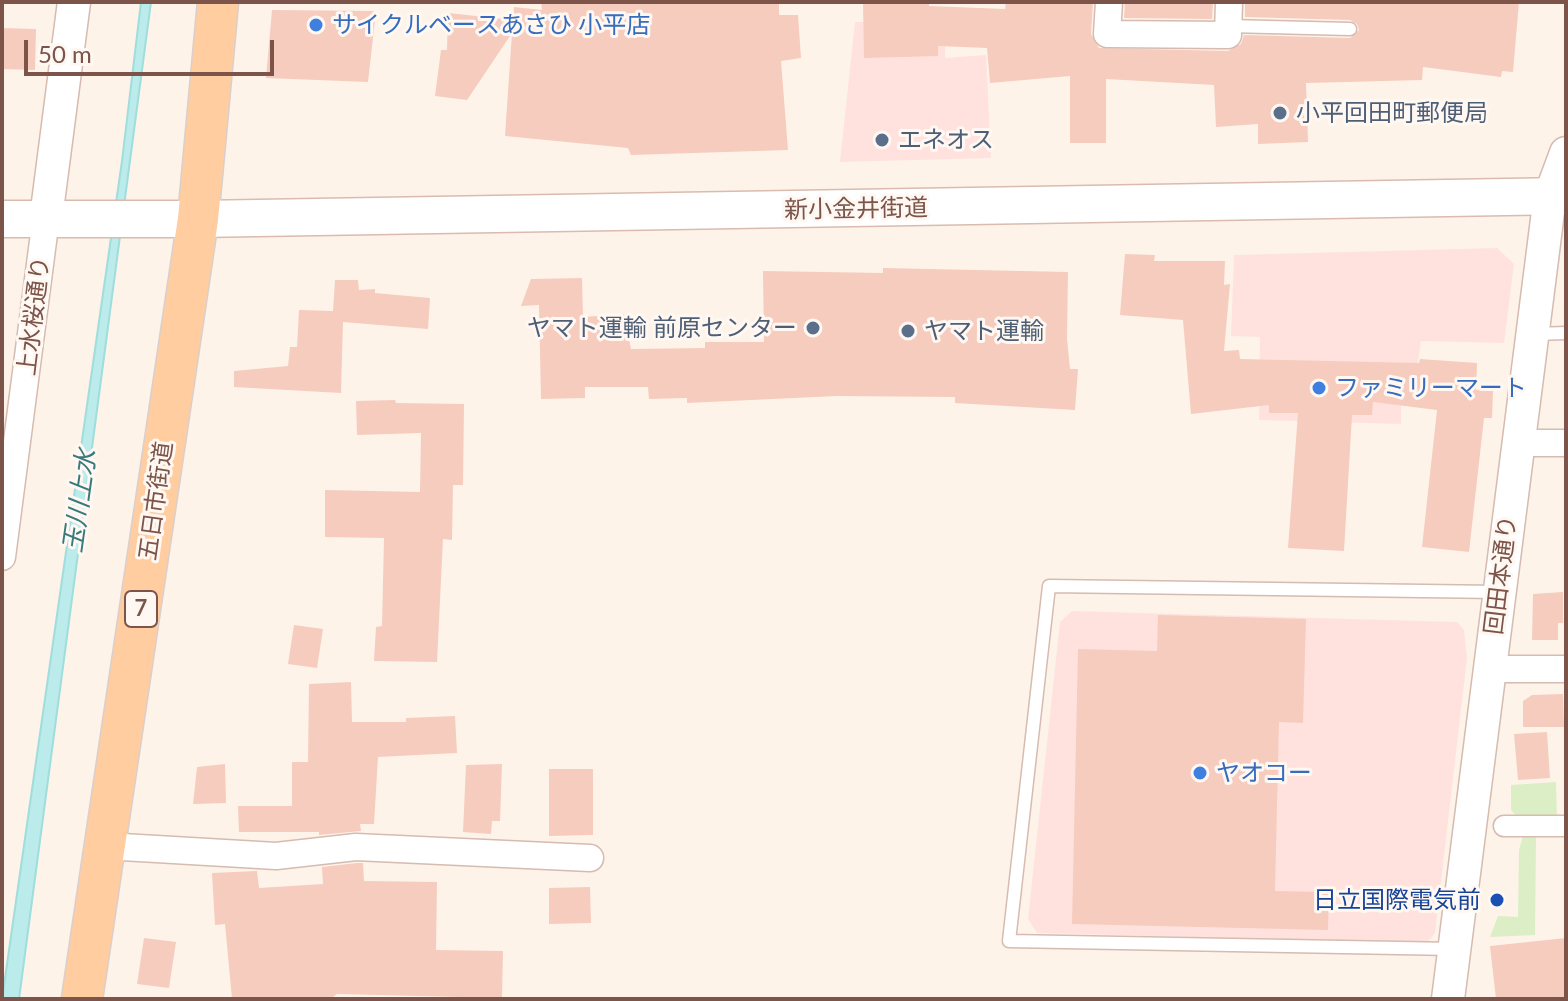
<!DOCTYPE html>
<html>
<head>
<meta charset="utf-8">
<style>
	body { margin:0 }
	#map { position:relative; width:1568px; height:1001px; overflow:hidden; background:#fef3e9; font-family:Lato,sans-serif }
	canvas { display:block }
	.frame { position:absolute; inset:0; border:4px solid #7c5449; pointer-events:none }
	.scale { position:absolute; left:24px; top:40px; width:250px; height:36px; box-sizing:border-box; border:4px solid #7c5449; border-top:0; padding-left:10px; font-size:24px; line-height:28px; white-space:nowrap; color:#7c5449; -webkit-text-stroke:6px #fff8f2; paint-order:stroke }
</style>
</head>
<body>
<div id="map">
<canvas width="1568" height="1001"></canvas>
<div class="frame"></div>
<div class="scale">50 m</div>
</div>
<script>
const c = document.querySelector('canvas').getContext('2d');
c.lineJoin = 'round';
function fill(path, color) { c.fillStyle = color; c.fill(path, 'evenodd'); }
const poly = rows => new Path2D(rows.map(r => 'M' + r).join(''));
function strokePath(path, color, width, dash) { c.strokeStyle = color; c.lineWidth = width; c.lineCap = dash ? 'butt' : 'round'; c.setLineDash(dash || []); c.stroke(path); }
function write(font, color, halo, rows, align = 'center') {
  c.font = font + ' Lato,"Noto Sans JP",sans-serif'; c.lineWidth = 6; c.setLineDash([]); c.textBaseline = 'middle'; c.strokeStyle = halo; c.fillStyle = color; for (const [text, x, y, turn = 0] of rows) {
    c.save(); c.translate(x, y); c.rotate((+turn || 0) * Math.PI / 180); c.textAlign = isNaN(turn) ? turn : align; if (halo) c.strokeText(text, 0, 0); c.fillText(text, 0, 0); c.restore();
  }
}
const commercial = poly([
	[855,22,945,22,945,58,986,55,991,158,840,162],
	[1497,248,1514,264,1504,343,1421,341,1412,402,1401,403,1401,424,1259,420,1260,337,1231,336,1234,255],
	[1072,611,1457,622,1464,630,1467,658,1435,933,1427,943,1037,933,1028,919,1060,622]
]);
const green = poly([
	[1556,782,1557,818,1518,818,1511,810,1511,785],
	[1523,836,1536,836,1535,935,1490,937,1498,916,1518,917,1519,850]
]);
const water = poly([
	[141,2,151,2,19,999,2,999,122,161,141,2]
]);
const building = poly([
	[541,2,779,2,779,15,798,15,801,58,781,61,788,150,631,155,628,148,505,136,512,33,467,100,435,96,441,50,447,50,448,13,513,20,514,7,542,10],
	[863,2,929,2,929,6,1005,9,1006,2,1093,2,1091,34,1099,48,1228,51,1241,44,1244,35,1350,38,1359,30,1357,24,1350,20,1245,17,1245,2,1519,2,1513,72,1502,71,1501,77,1423,67,1422,80,1306,83,1308,142,1258,144,1258,124,1216,127,1214,85,1106,79,1106,143,1070,143,1070,76,990,83,987,48,938,46,938,56,864,58],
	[1125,2,1213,2,1212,19,1124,18],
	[272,10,376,11,368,82,266,78],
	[2,28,36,29,35,70,2,69],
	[1125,254,1155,255,1154,261,1225,261,1224,285,1230,284,1224,351,1239,350,1240,359,1419,363,1420,359,1477,363,1476,390,1493,390,1492,418,1484,418,1469,552,1422,547,1437,410,1373,402,1372,415,1352,415,1344,551,1288,548,1298,413,1269,413,1269,405,1191,414,1183,320,1120,315],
	[883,268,1068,272,1067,339,1070,369,1078,369,1075,410,955,403,955,397,837,396,687,403,687,398,649,399,648,387,585,387,585,398,541,399,539,305,521,306,531,279,582,278,583,317,624,314,631,349,705,348,705,342,764,342,763,271,883,273],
	[335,280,358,280,359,290,375,289,375,293,430,298,428,329,343,322,341,393,234,387,234,371,288,366,290,347,297,347,299,310,333,311],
	[395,400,396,403,464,404,463,485,453,485,452,540,443,539,437,662,374,661,376,627,382,626,384,538,325,537,325,490,420,492,421,433,357,435,356,401],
	[1563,592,1563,623,1558,623,1558,640,1532,640,1533,594],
	[1158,615,1306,619,1303,723,1279,722,1275,891,1329,892,1328,930,1072,924,1078,649,1157,651],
	[294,625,323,629,317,668,288,664],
	[351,682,352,722,406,722,406,718,455,716,457,753,378,757,374,824,360,824,361,831,319,835,319,832,239,832,238,806,292,806,292,762,308,762,309,684],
	[1563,694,1564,727,1523,727,1523,701,1532,695],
	[1547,732,1550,778,1518,780,1514,734],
	[225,764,226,803,193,804,197,767],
	[502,764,500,821,492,821,491,834,463,832,466,765],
	[549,769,593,769,593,835,549,836],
	[357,863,363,863,364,881,437,882,436,950,503,951,502,998,337,994,330,999,232,999,225,924,215,925,212,873,257,871,259,888,323,884,322,867],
	[590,887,591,923,549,924,549,888],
	[144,938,176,942,169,988,137,984],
	[1566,938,1566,999,1496,999,1490,946]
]);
const service = poly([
	[1228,26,1350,29],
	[1535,334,1566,333],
	[1454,949,1009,941,1049,586,1498,592]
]);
const pedestrian = poly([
	[1504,826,1566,826]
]);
const minor = poly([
	[1109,2,1107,34,1228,35,1229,2],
	[1517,443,1566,443],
	[2,557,46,218],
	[1490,669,1566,669],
	[105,846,276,856,356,847,590,858]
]);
const tertiary = poly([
	[46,218,74,2],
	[1448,999,1550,196,1566,153]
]);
const secondary = poly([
	[2,219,198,219,1566,196]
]);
const primary = poly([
	[82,999,198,219,218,2]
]);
const markers = [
	[316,25,8,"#3f7fe0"],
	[1280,113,8,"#5c6f8a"],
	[882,140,8,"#5c6f8a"],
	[813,328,8,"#5c6f8a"],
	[908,331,8,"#5c6f8a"],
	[1319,388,8,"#3f7fe0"],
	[1200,773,8,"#3f7fe0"],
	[1497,900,8,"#1a4fb4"]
];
const shields = [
	[141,609,32]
];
const shieldNames = [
	["7",141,609]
];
const shopNames = [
	["サイクルベースあさひ 小平店",332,25],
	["ファミリーマート",1335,388],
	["ヤオコー",1216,773]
];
const serviceNames = [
	["小平回田町郵便局",1296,113],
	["エネオス",898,140],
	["ヤマト運輸 前原センター",797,328,"right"],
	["ヤマト運輸",924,331]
];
const streetNames = [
	["新小金井街道",856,209,-1],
	["上水桜通り",34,316,-83],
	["五日市街道",156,501,-82],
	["回田本通り",1501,575,-83]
];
const transitNames = [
	["日立国際電気前",1481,900]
];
const waterNames = [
	["玉川上水",80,501,-82]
];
fill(commercial, '#ffe2dd');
fill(green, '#dceec5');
fill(water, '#bbebea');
strokePath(water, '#a0dddd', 2);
fill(building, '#f6ccbe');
strokePath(service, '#d5bbb0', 15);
strokePath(pedestrian, '#d5bbb0', 23);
strokePath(minor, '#d5bbb0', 29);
strokePath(tertiary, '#d5bbb0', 35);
strokePath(secondary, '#dabbaf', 39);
strokePath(primary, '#dacfcc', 43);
strokePath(service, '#fff', 12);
strokePath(pedestrian, '#fff', 20);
strokePath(minor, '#fff', 26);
strokePath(tertiary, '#fff', 32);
strokePath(secondary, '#fff', 36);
strokePath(primary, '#ffcda0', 40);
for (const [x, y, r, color] of markers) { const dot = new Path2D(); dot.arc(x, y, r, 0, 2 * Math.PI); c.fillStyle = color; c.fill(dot); strokePath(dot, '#fff8f2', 3); }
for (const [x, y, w] of shields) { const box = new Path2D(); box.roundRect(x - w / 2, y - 18, w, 36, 6); c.fillStyle = '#fff8f2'; c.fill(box); strokePath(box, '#7c5449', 2); }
write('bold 22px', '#7c5449', null, shieldNames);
write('24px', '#366cbe', '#fff8f2', shopNames, 'left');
write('24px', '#4e5e75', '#fff8f2', serviceNames, 'left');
write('24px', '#7c5449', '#fff8f2', streetNames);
write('24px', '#164399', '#fff8f2', transitNames, 'right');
write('italic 26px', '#387a7b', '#fff8f2', waterNames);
</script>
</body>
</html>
